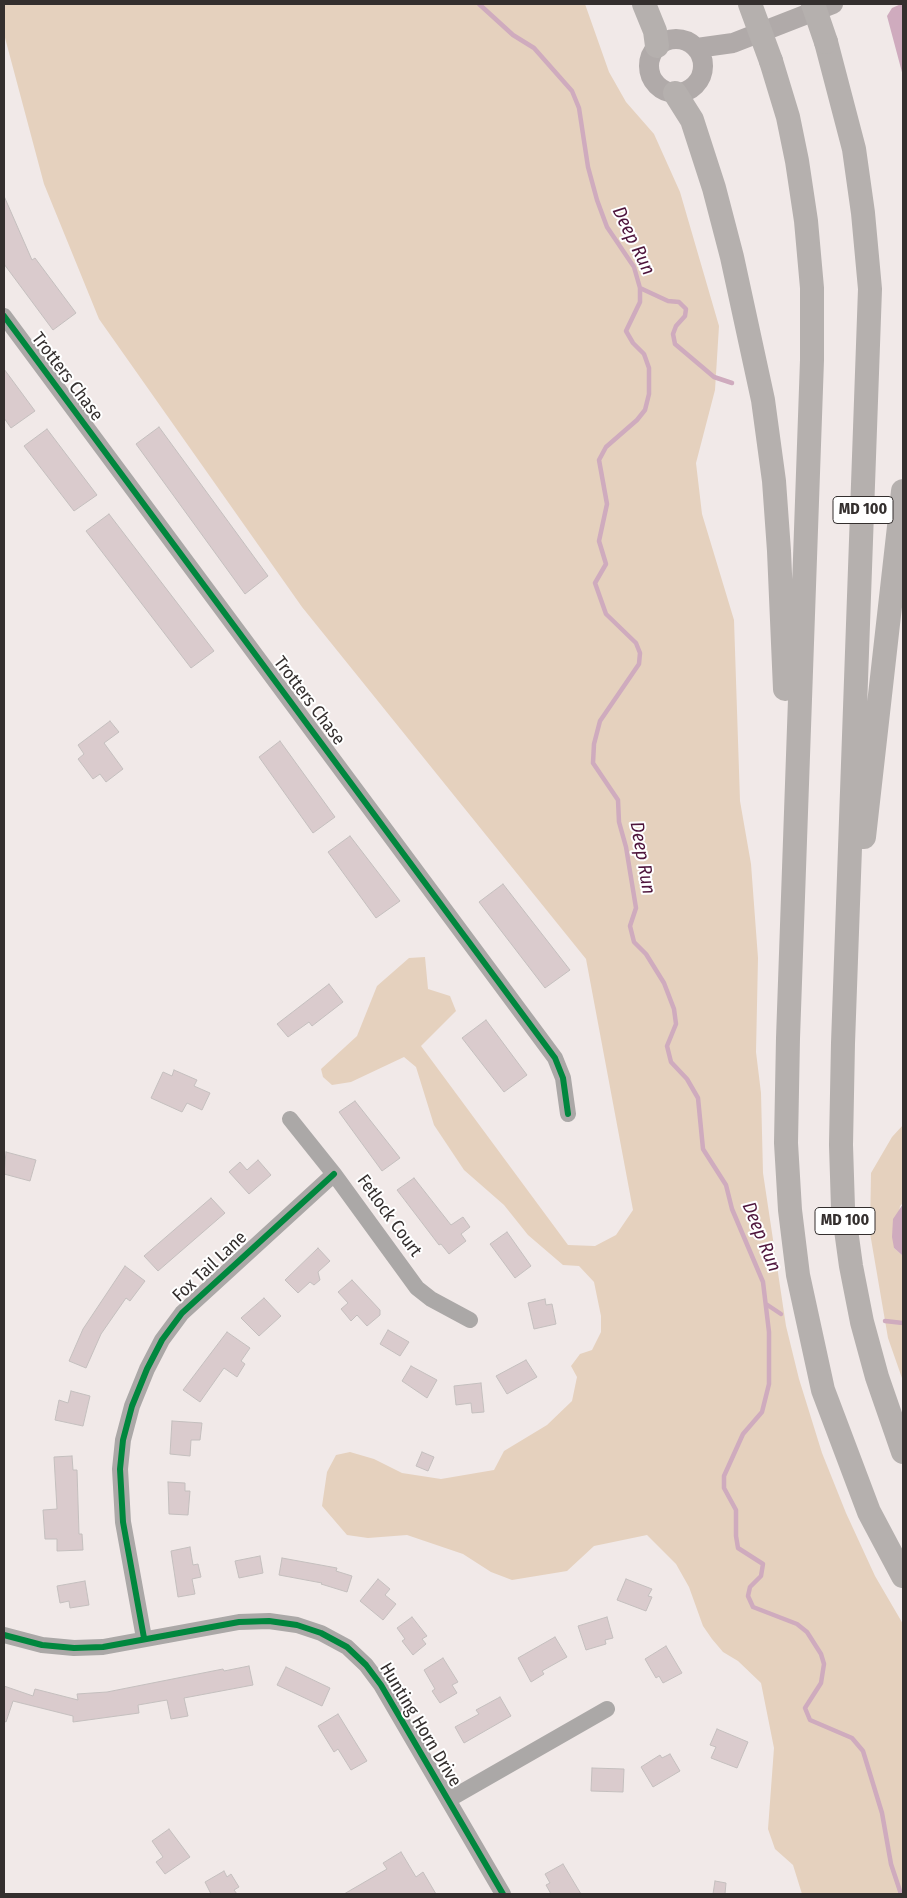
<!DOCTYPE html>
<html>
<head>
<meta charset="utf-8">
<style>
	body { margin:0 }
	#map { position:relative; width:907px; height:1898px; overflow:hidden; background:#f1e9e8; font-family:"Fira Sans Condensed",sans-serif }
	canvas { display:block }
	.frame { position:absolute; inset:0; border:5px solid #342f2e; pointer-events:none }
</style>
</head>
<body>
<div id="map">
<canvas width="907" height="1898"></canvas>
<div class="frame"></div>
</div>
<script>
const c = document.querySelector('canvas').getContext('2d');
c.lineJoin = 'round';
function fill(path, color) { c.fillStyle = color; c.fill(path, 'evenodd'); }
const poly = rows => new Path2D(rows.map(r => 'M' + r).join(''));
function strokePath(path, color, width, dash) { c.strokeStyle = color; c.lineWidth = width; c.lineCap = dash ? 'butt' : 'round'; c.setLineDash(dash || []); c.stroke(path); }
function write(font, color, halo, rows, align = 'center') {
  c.font = font + ' "Fira Sans Condensed",sans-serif'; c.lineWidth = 4; c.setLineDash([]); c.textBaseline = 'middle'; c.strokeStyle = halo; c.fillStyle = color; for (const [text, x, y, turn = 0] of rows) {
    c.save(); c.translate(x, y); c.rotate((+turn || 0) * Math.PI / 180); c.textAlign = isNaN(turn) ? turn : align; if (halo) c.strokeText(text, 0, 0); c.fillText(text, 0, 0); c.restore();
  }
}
const green = poly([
	[4,4,585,4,609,72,626,102,654,134,680,192,719,326,715,390,696,463,702,514,734,620,740,801,751,864,758,958,756,1052,761,1093,763,1173,786,1326,799,1379,822,1453,846,1513,875,1576,903,1624,903,1894,802,1894,793,1865,775,1849,768,1829,774,1748,761,1683,738,1661,723,1652,712,1639,703,1626,689,1587,676,1564,647,1535,594,1546,567,1571,512,1580,491,1572,463,1554,407,1535,368,1538,347,1535,322,1506,327,1472,336,1455,350,1452,374,1459,402,1473,441,1479,494,1470,504,1451,547,1425,572,1401,577,1377,571,1366,580,1354,592,1350,601,1332,601,1316,594,1282,579,1266,563,1265,528,1235,504,1205,464,1170,434,1125,416,1067,404,1057,351,1082,332,1085,323,1077,321,1069,357,1036,377,986,409,958,425,957,428,989,450,996,456,1011,421,1046,568,1245,595,1246,616,1235,633,1210,586,959,302,607,99,319,44,184,4,34],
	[903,1125,903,1203,900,1206,894,1248,903,1256,903,1381,888,1338,870,1233,871,1173,892,1137]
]);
const water = poly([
	[901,4,903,4,903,76,887,16,892,8],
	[903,1204,903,1256,894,1248,892,1237,893,1219]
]);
const stream = poly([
	[479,4,513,35,534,48,572,91,579,108,588,167,597,200,607,227,634,267,640,288,640,302,626,331,633,343,644,354,649,368,649,394,645,410,637,420,606,447,599,460,607,504,599,541,606,564,595,583,606,614,636,643,640,653,639,664,600,721,594,744,593,763,618,800,619,822,626,847,636,908,630,926,634,942,646,954,664,983,674,1009,676,1024,667,1046,671,1062,687,1079,698,1098,703,1149,726,1185,732,1209,763,1282,769,1332,769,1384,762,1412,743,1434,724,1476,724,1488,736,1510,736,1536,738,1548,763,1564,761,1576,750,1587,748,1596,753,1607,797,1624,807,1632,821,1654,824,1664,821,1683,805,1708,810,1720,852,1738,863,1751,882,1813,891,1864,901,1894],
	[640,288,668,301,679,302,686,309,685,316,676,326,673,334,675,344,714,377,732,383],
	[766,1304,781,1314],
	[885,1321,903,1323]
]);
const building = poly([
	[4,196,32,260,35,258,76,313,53,330,4,264,4,196],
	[4,369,35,411,11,428,4,418,4,369],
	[159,427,268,576,245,594,136,444,159,427],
	[47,429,97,495,74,511,24,446,47,429],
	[109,514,214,651,191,668,86,531,109,514],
	[110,721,119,732,104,743,123,769,106,782,100,774,93,779,78,759,84,754,78,745,110,721],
	[280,741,335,817,313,833,259,757,280,741],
	[350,836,400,901,376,918,328,852,350,836],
	[503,884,570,970,545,988,479,902,503,884],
	[329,984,343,1002,312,1026,309,1022,288,1037,277,1024,329,984],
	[486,1020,527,1075,504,1092,462,1038,486,1020],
	[174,1070,197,1080,194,1086,210,1093,202,1110,187,1103,182,1112,151,1098,163,1072,172,1076,174,1070],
	[355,1101,400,1158,382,1171,339,1112,355,1101],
	[6,1152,36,1160,30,1181,4,1174,6,1152],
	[258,1160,271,1175,249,1194,229,1172,240,1162,247,1170,258,1160],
	[414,1178,451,1225,463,1217,470,1227,461,1234,466,1241,449,1254,441,1244,439,1245,397,1190,414,1178],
	[211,1198,225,1213,158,1271,144,1256,211,1198],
	[507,1232,531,1266,515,1278,490,1244,507,1232],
	[318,1248,330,1261,318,1272,320,1280,314,1285,310,1282,298,1293,285,1280,318,1248],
	[125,1266,145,1281,130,1301,126,1298,101,1334,86,1368,69,1361,83,1329,125,1266],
	[352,1280,380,1310,380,1315,367,1326,357,1315,351,1321,341,1309,348,1303,338,1292,352,1280],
	[264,1298,281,1316,259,1336,241,1318,264,1298],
	[545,1299,546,1305,552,1304,556,1324,534,1329,528,1303,545,1299],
	[388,1330,409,1342,400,1356,380,1344,388,1330],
	[227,1332,250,1348,241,1361,245,1364,237,1377,224,1368,200,1402,183,1390,227,1332],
	[526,1360,537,1377,507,1394,496,1376,526,1360],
	[411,1366,437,1380,427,1398,402,1381,411,1366],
	[481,1383,484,1412,472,1413,471,1403,456,1405,454,1386,481,1383],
	[71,1391,90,1396,83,1426,55,1420,59,1400,68,1403,71,1391],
	[172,1421,202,1423,200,1440,191,1440,190,1456,170,1454,172,1421],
	[422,1452,434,1457,428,1471,416,1466,422,1452],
	[72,1456,73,1470,77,1470,79,1534,82,1534,83,1550,57,1551,57,1539,45,1539,43,1510,57,1509,54,1457,72,1456],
	[168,1482,185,1483,185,1491,190,1491,188,1515,169,1514,168,1482],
	[190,1547,193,1565,198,1564,201,1577,192,1579,195,1594,178,1597,171,1551,190,1547],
	[260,1556,263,1573,239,1578,235,1561,260,1556],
	[282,1558,337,1568,336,1571,352,1576,347,1592,321,1584,322,1583,279,1575,282,1558],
	[378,1579,390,1589,385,1595,396,1604,383,1620,360,1601,378,1579],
	[626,1579,652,1589,648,1596,652,1597,646,1611,617,1600,626,1579],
	[85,1581,89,1605,70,1608,69,1601,60,1603,57,1586,85,1581],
	[412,1617,427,1636,422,1639,426,1644,413,1655,402,1641,405,1639,397,1628,412,1617],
	[607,1617,613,1638,605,1640,606,1644,586,1650,578,1626,607,1617],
	[555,1637,567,1657,542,1671,544,1674,531,1682,518,1658,555,1637],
	[666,1646,682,1673,663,1683,659,1676,656,1678,645,1659,666,1646],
	[443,1658,458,1682,452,1685,457,1693,440,1703,432,1691,435,1689,424,1670,443,1658],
	[249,1666,253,1685,184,1698,188,1716,171,1719,167,1700,138,1705,139,1713,73,1722,73,1716,13,1701,6,1722,4,1721,4,1686,33,1696,35,1689,78,1700,77,1694,107,1692,223,1669,224,1671,249,1666],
	[286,1667,330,1688,322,1706,277,1685,286,1667],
	[500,1697,511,1716,464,1743,455,1727,479,1714,476,1710,500,1697],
	[338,1714,367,1761,351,1770,338,1749,334,1752,318,1726,338,1714],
	[717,1729,748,1742,737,1768,711,1758,716,1747,710,1745,717,1729],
	[670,1754,680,1771,653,1787,641,1767,660,1755,662,1758,670,1754],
	[592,1768,624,1769,623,1792,591,1791,592,1768],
	[169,1829,190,1857,165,1874,156,1862,163,1857,152,1841,169,1829],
	[401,1852,416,1877,423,1872,436,1894,344,1894,387,1869,383,1863,401,1852],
	[563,1864,581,1894,551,1894,546,1885,550,1883,545,1874,563,1864],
	[224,1871,227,1877,231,1874,239,1887,234,1890,237,1894,211,1894,205,1882,224,1871],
	[715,1881,726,1883,725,1894,713,1894,715,1881]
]);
const minor = poly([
	[4,316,555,1058,563,1078,568,1114],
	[290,1119,334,1174,417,1288,431,1299,470,1320],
	[4,1635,42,1645,74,1648,103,1647,239,1622,269,1621,297,1625,321,1633,347,1647,366,1665,381,1685,503,1894],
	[144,1638,123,1522,120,1469,123,1440,132,1406,147,1369,162,1340,182,1313,334,1174],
	[448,1800,607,1709]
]);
const major = poly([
	'649 66a27 27 0 1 1 54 0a27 27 0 1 1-54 0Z',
	[697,48,733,43,833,4]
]);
const highway = poly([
	[644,4,655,31,657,46],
	[826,42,854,149,863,213,870,289,843,1043,841,1145,843,1208,851,1266,862,1322,877,1377,903,1452],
	[771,61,788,117,797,161,806,221,812,288,812,360,788,1038,786,1143,790,1210,798,1275,823,1390,869,1512,903,1576],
	[675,93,692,120,714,188,732,257,763,400,774,481,779,551,785,689],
	[864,837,903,491]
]);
const highwayBridge = poly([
	[750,4,771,61],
	[813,4,826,42]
]);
const cycleway = poly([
	[4,316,555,1058,563,1078,568,1114],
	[4,1635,42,1645,74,1648,103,1647,239,1622,269,1621,297,1625,321,1633,347,1647,366,1665,381,1685,503,1894],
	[144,1638,123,1522,120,1469,123,1440,132,1406,147,1369,162,1340,182,1313,334,1174]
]);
const shields = [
	[863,510,60],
	[845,1221,60]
];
const shieldNames = [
	["MD 100",863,510],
	["MD 100",845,1221]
];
const streetNames = [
	["Trotters Chase",67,377,53],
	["Trotters Chase",309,701,53],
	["Fetlock Court",389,1216,54],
	["Fox Tail Lane",210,1267,-43],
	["Hunting Horn Drive",420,1725,59]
];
const waterNames = [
	["Deep Run",633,241,64],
	["Deep Run",642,858,80],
	["Deep Run",761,1237,68]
];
fill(green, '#e5d1be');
fill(water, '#cfabbe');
strokePath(stream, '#cfabbe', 4.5);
fill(building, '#dacbcd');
strokePath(building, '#c4bfbe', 1);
strokePath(minor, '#aba8a7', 16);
strokePath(major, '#b0aaa9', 20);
strokePath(highway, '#b5b0ae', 24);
strokePath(highwayBridge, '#b5b0ae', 24);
strokePath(cycleway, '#00873e', 6);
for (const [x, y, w] of shields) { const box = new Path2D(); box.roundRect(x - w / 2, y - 13.5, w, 27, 4); c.fillStyle = '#fff'; c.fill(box); strokePath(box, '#342f2e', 1); }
write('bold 16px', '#342f2e', null, shieldNames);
write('18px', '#342f2e', '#fff', streetNames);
write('italic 19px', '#4e153c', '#fff', waterNames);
</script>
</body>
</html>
